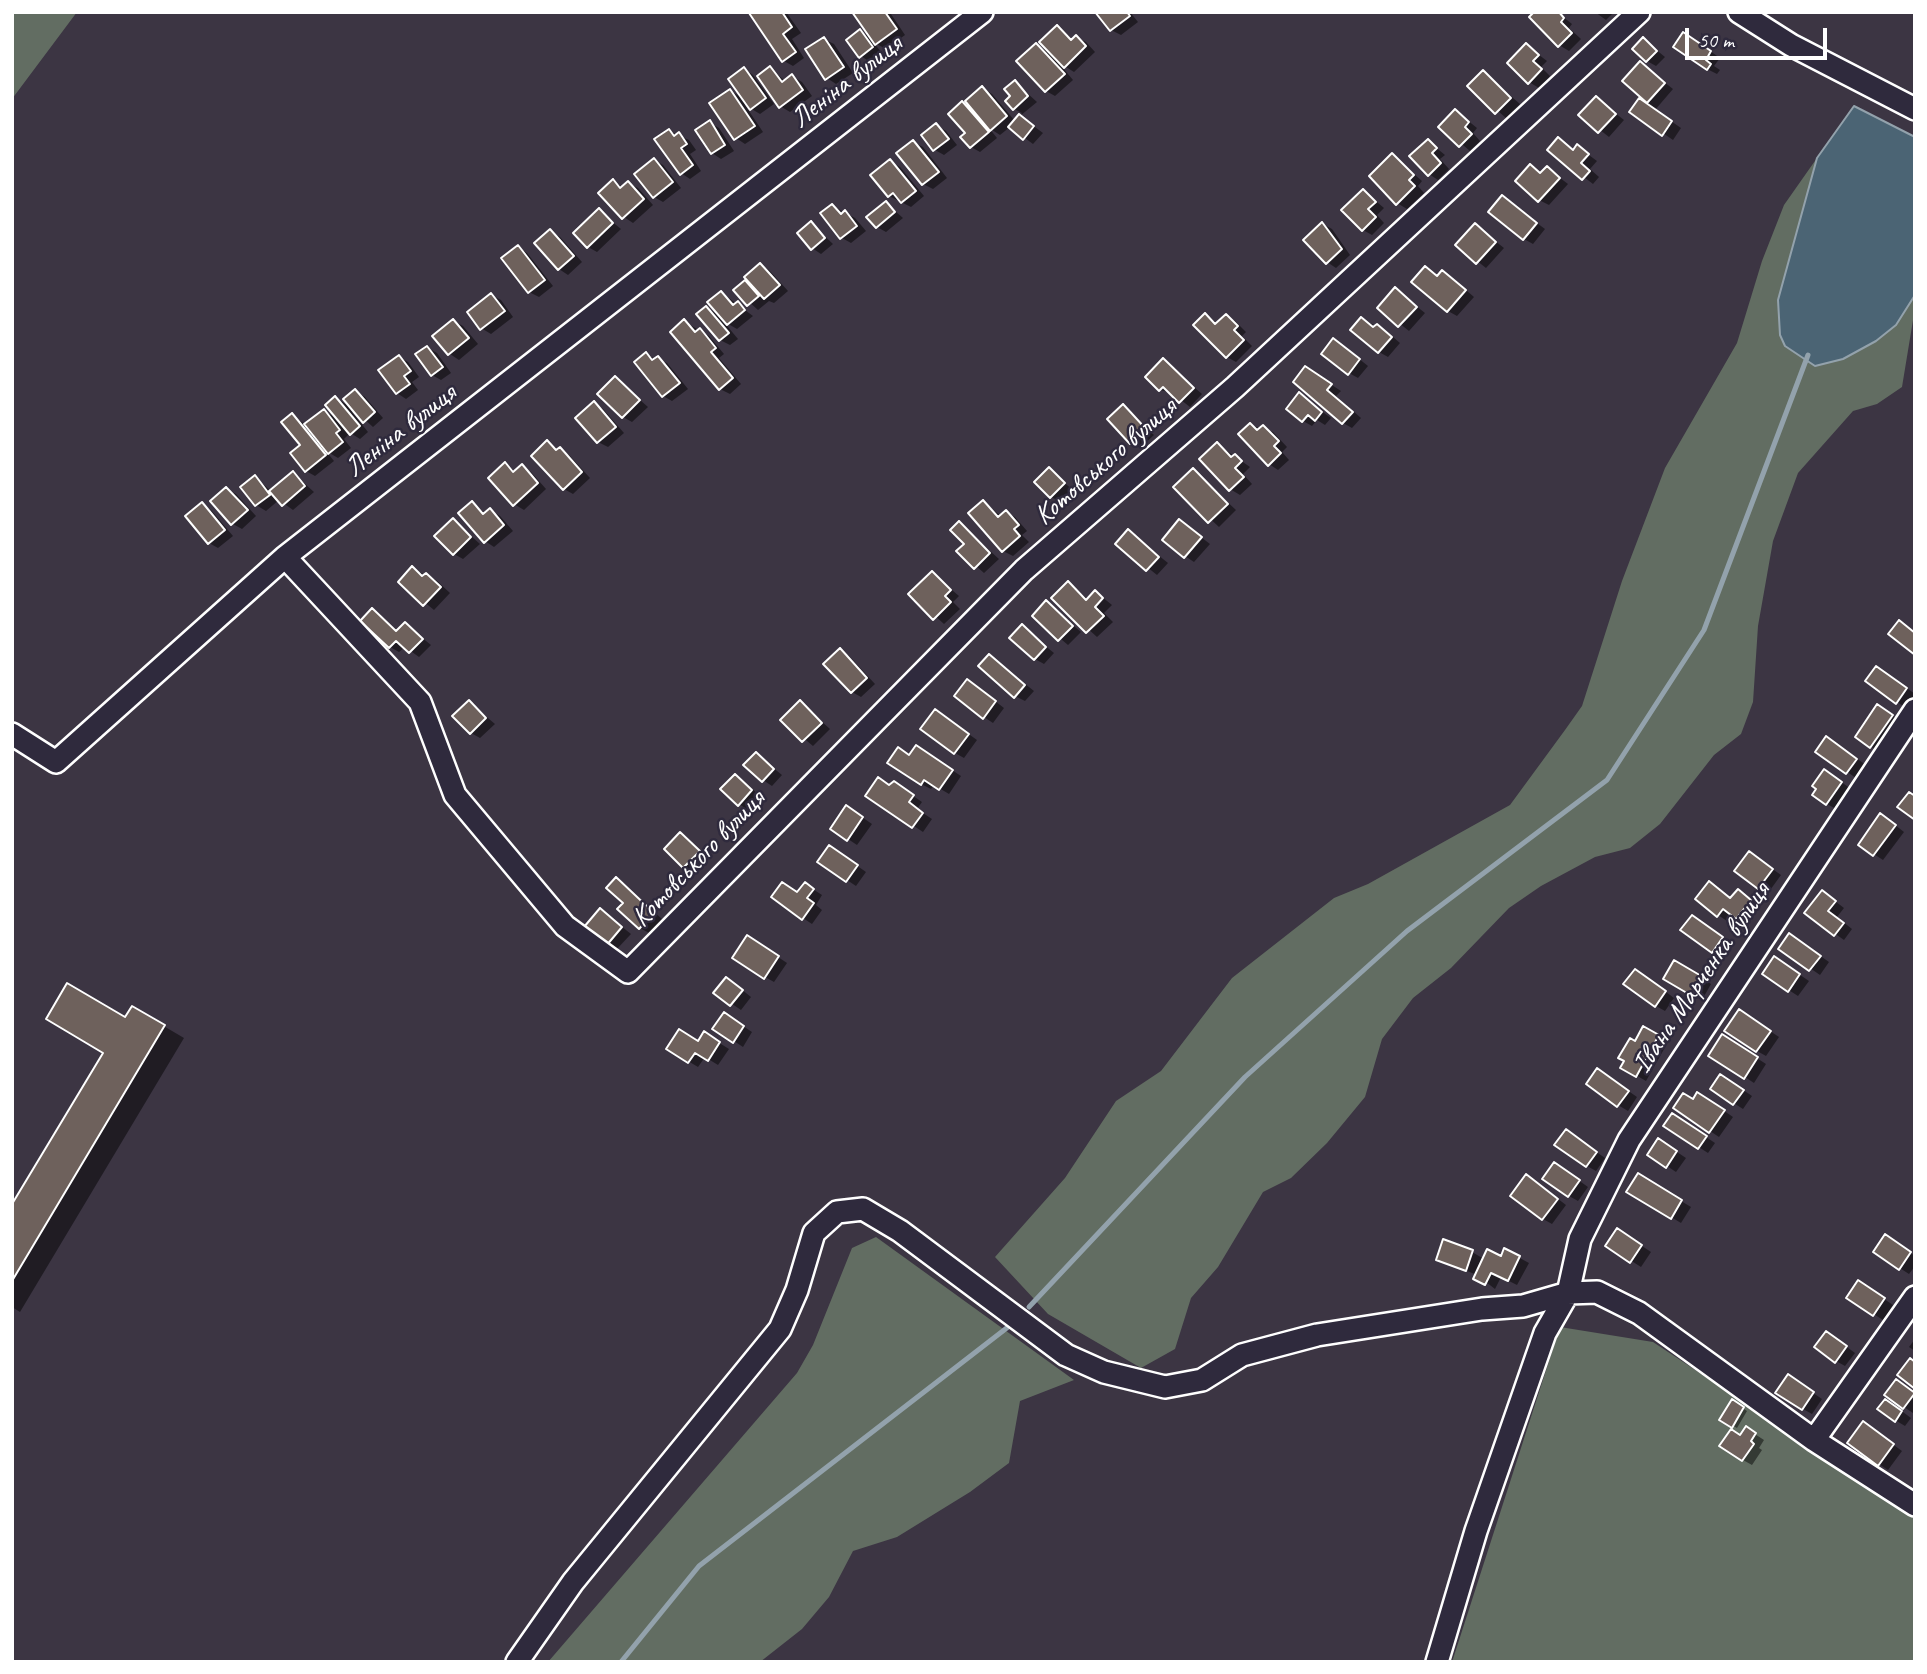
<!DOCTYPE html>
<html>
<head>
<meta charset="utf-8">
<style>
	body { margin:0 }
	#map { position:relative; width:1927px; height:1674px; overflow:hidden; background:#3c3543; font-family:Caveat,sans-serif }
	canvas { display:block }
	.frame { position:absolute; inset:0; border:14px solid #fff; pointer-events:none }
	.scale { position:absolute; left:1685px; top:28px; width:142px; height:32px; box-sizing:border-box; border:4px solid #fff; border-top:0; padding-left:9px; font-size:21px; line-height:24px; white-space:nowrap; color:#fff; -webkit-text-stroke:5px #2f2a3d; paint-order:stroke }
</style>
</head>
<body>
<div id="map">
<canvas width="1927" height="1674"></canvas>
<div class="frame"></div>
<div class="scale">50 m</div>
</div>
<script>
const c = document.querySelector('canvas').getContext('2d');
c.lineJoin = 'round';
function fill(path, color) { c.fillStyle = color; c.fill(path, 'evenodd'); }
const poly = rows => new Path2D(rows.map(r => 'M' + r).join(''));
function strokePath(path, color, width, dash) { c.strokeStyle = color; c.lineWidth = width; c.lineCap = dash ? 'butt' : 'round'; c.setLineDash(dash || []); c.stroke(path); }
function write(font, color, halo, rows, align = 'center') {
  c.font = font + ' Caveat,sans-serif'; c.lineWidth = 5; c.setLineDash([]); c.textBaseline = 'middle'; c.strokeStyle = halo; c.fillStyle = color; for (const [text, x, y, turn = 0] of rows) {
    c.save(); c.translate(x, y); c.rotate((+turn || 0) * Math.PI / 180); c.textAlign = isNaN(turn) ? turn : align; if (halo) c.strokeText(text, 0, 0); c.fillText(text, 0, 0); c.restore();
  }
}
const green = poly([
	[12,12,77,12,12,99],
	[1817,158,1778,300,1815,366,1843,359,1876,341,1896,325,1915,295,1915,308,1902,387,1877,404,1853,411,1798,473,1773,541,1758,626,1753,702,1741,734,1714,755,1660,824,1630,848,1595,857,1541,886,1509,908,1451,968,1413,998,1382,1039,1365,1097,1327,1143,1291,1178,1263,1192,1218,1267,1191,1298,1175,1349,1141,1368,1048,1314,995,1257,1065,1178,1116,1101,1161,1071,1232,978,1334,898,1368,884,1510,805,1565,730,1582,706,1622,581,1665,468,1737,343,1762,261,1784,205],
	[876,1237,1074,1380,1020,1401,1009,1463,970,1492,897,1537,853,1551,829,1597,802,1629,760,1662,548,1662,797,1373,813,1345,852,1248],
	[1560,1327,1653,1342,1915,1515,1915,1662,1452,1662]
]);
const water = poly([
	[1854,106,1915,137,1915,295,1896,325,1876,341,1843,359,1815,366,1785,346,1780,335,1778,300,1817,158,1854,106]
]);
const shadow = poly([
	[753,12,786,12,801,33,792,39,804,58,793,66,784,61],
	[876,12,891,14,905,35,886,49,873,42,882,53,870,62,861,56,860,31,873,39],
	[1098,12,1130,12,1138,22,1121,35,1111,30],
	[1557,12,1572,24,1569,28,1581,39,1569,51,1559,45],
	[1595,12,1614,12,1606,20],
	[1057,27,1073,40,1076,37,1086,42,1095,52,1074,72,1058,62,1073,80,1055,96,1046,91,1037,45,1051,53],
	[824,39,834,44,853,73,836,84,827,78],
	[1643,39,1665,57,1656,66,1647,61],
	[1693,39,1720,58,1714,66,1720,70,1717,74,1707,69],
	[1526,45,1547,61,1541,67,1550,76,1539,88,1529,82],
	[1640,63,1673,89,1655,110,1681,128,1673,140,1631,111,1642,96],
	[770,68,785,81,792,76,802,82,812,96,790,112,780,106],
	[744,69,753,75,774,104,760,114,745,105,763,132,745,144,736,138,730,91,745,99],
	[1483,72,1520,104,1506,118,1469,86],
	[1015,82,1037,102,1020,116,1043,133,1033,144,1010,127,1000,135,989,128,997,138,980,152,971,147,962,104,975,111,982,88,992,94,1015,121,1022,113,1014,109],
	[1596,98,1624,120,1609,137,1581,115],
	[1456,111,1477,128,1473,133,1480,141,1470,151,1441,126],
	[710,123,719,128,734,151,721,159,712,153],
	[936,125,946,131,957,145,944,155,935,150,923,136],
	[669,131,689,140,696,150,690,154,701,171,690,179,681,173],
	[1558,139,1575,150,1578,147,1597,161,1590,169,1599,177,1593,184,1549,150],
	[1428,141,1445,155,1440,159,1449,169,1438,180,1429,174],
	[913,142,923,147,947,178,933,189,923,184],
	[1392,155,1422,181,1418,186,1424,193,1407,209,1397,203],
	[654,160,663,165,681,188,663,202,654,197],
	[890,161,900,167,924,196,911,207,889,196],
	[1530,166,1542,174,1547,168,1568,184,1549,205,1539,200],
	[613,182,623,187,628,183,638,188,653,205,633,223,624,217],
	[1364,191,1384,208,1377,215,1384,223,1372,235,1363,230],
	[1502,197,1545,229,1533,244,1524,239],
	[886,203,903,218,886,232,877,227],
	[833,206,855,218,866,231,851,243,842,238],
	[599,211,621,229,597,252,588,247],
	[811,223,833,244,821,254,812,248],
	[1323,224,1332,229,1350,255,1336,268,1327,262],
	[1475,225,1504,248,1486,268,1457,245],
	[551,232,560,237,582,262,568,275,559,269],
	[518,247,527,253,553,286,539,297,529,292],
	[760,265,769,270,788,291,774,303,769,301,758,310,736,290],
	[1425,268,1438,276,1442,272,1451,277,1474,297,1457,316,1448,311],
	[1396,290,1425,313,1409,331,1379,307],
	[722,293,753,316,737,329,723,321,738,339,730,345,720,340,699,315,707,308,720,316],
	[491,295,501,300,513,317,491,334,481,328],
	[1205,316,1218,324,1226,316,1235,321,1246,332,1242,336,1252,346,1236,362,1227,357],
	[1362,319,1386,331,1400,343,1388,357,1379,352],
	[454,321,463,326,478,344,459,360,450,354,435,336],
	[685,322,709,336,724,354,719,358,741,384,730,394,720,389],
	[1343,346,1368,366,1358,378,1349,373],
	[428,348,437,353,451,373,441,380,432,375],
	[646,355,667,363,688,389,672,401,663,396],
	[399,357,408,362,419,377,412,382,418,390,406,399,397,393],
	[1164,361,1202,394,1190,407,1172,393,1160,390,1148,377],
	[1315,374,1341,391,1336,396,1361,418,1352,428,1343,423],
	[615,378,648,407,632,422,623,417],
	[356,391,365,397,383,418,373,427,354,410,352,412,368,432,360,439,344,429,348,435,344,439,351,448,338,458,326,451,334,461,315,476,306,471,292,415,306,425,324,411,339,419,336,398,352,408],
	[1299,395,1331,418,1325,425,1317,420,1312,426,1303,421],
	[594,404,603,409,624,433,608,447,598,442],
	[1123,406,1154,435,1140,448,1131,442],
	[1250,425,1273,432,1287,447,1282,452,1289,460,1278,470,1269,464],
	[547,443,569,455,590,478,573,494,564,489],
	[1217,444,1250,467,1243,474,1252,484,1240,495,1230,489],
	[505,465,516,472,522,466,531,472,546,489,524,510,514,504],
	[1049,470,1073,490,1061,502,1051,497],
	[1193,470,1236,510,1219,527,1176,487],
	[293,473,314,492,293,510,279,500,266,511,256,505,243,487,255,477,271,491],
	[226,489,236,494,256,516,242,529,233,524,212,501],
	[983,502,1001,516,1006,512,1015,517,1027,531,1022,535,1029,542,1013,556,1003,551],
	[472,503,486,514,490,510,500,516,513,531,494,547,485,541],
	[202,504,211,510,233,536,218,548,209,543],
	[453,520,480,544,463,559,454,554],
	[1180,521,1210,544,1194,562,1185,556],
	[959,523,999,559,984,573,959,551,966,544],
	[1128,531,1168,563,1157,575,1117,543],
	[413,569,436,580,450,593,434,610,400,582],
	[932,573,959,596,953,602,960,609,944,624,911,594],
	[1068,583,1089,600,1096,592,1112,605,1104,613,1113,622,1097,637,1054,598],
	[1046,603,1081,632,1068,645,1034,616],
	[372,610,398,631,405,624,431,645,419,657,405,647,399,652,390,647],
	[1022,627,1054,653,1044,664,1035,659],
	[840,651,849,656,875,684,861,697,852,692],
	[990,656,1034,691,1025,701,1015,696],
	[1886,673,1915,694,1906,708,1867,681],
	[977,687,1004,708,993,723,984,717],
	[469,702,495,724,480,738,471,733],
	[800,702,830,729,813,746,782,720],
	[1887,712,1901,721,1880,752,1871,747],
	[945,717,977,740,964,758,955,753],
	[1836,744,1866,765,1856,778,1817,751],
	[926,753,961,776,949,794,934,785,931,789,921,784,910,757],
	[756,754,782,775,772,786,763,780],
	[735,776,761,796,748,810,739,804],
	[1833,776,1851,789,1836,809,1827,804],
	[890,786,903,789,922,802,917,809,932,819,923,832,867,795],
	[856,813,872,824,857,845,848,839],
	[1890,821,1904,832,1883,860,1860,845],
	[681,835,708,858,694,872,684,866],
	[839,853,866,872,856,886,847,880],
	[1750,853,1781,875,1768,893,1759,887],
	[617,879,662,919,649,933,640,928],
	[1710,883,1732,899,1738,891,1760,907,1746,923,1732,914,1727,921,1718,915],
	[805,884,822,895,816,905,822,910,812,924,803,918,798,894],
	[1831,898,1844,908,1837,917,1852,929,1844,940,1806,913],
	[601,910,631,934,616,950,607,945],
	[1702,922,1731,944,1722,957,1713,952],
	[1799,941,1829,962,1820,975,1781,948],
	[757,943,787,963,774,982,765,977],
	[1674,962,1711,984,1702,1000,1665,978],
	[1784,964,1809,981,1798,996,1764,974],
	[1645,976,1674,998,1665,1011,1656,1006],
	[736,985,751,997,741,1010,716,993],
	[133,1008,184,1038,20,1312,12,1307,12,1207],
	[1749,1017,1779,1037,1766,1056,1757,1051],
	[734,1020,752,1032,743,1047,734,1041],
	[1644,1029,1668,1042,1646,1081,1622,1067],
	[705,1034,729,1049,718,1065,705,1057,698,1067,668,1049,698,1043],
	[1732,1042,1766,1064,1754,1083,1745,1077],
	[1607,1076,1637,1097,1628,1111,1618,1105],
	[1730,1081,1752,1096,1743,1109,1712,1089],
	[1707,1099,1733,1117,1719,1137,1710,1131,1694,1101],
	[1682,1121,1715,1143,1708,1153,1666,1126],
	[1575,1137,1605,1158,1596,1171,1587,1166],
	[1668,1146,1686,1158,1676,1172,1649,1154],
	[1564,1170,1588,1187,1578,1201,1569,1196],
	[1638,1175,1691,1207,1681,1223,1628,1191],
	[1536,1182,1566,1205,1552,1224,1543,1219],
	[1627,1236,1651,1252,1641,1267,1608,1246],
	[1895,1242,1915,1256,1915,1266,1909,1274,1875,1252],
	[1505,1250,1529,1263,1517,1285,1501,1277,1495,1289,1477,1275,1438,1259,1472,1252,1484,1259,1501,1258],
	[1868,1288,1893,1305,1883,1320,1849,1298],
	[1836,1339,1855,1353,1845,1366,1836,1361],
	[1915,1339,1915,1351,1909,1347],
	[1797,1382,1822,1399,1812,1414,1803,1409],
	[1906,1387,1915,1394,1913,1413,1886,1395],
	[1733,1402,1747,1411,1737,1428,1722,1419],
	[1895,1406,1911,1418,1905,1426,1895,1420],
	[1747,1429,1764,1440,1759,1448,1762,1450,1752,1465,1743,1460,1741,1437],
	[1872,1429,1902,1451,1888,1470,1879,1464]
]);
const stream = poly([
	[1029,1307,1245,1077,1407,931,1607,780,1704,630,1808,355],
	[621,1662,699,1566,1008,1327]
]);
const building = poly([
	[782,12,792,27,783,34,796,52,782,62,749,13,782,12],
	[852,12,885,12,897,29,875,45,852,12],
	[1095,12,1127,12,1130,16,1110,31,1095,12],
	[1534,12,1559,12,1564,18,1561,22,1572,33,1558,47,1529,17,1534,12],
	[1057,25,1071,40,1076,35,1086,46,1064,68,1039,42,1057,25],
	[860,29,873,47,859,58,846,40,860,29],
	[1683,32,1711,51,1706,60,1711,64,1707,70,1673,47,1683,32],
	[824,37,844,67,825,80,805,49,824,37],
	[1643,37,1657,51,1646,62,1632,49,1643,37],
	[1036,43,1065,74,1045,92,1016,61,1036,43],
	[1526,43,1539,55,1533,61,1542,69,1528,84,1507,63,1526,43],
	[1640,61,1665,83,1647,103,1622,81,1640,61],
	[770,66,782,82,792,74,803,90,779,108,757,76,770,66],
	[744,67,766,98,750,110,728,79,744,67],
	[1483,70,1511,98,1495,114,1467,86,1483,70],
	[1015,80,1028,96,1013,110,1005,101,1010,96,1004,89,1015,80],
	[982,86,1007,116,990,131,965,101,982,86],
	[730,89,755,126,734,140,709,103,730,89],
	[1596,96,1616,114,1598,133,1578,115,1596,96],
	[1639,98,1672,121,1662,136,1629,112,1639,98],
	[962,101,989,132,970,148,960,137,965,133,948,114,962,101],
	[1455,109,1469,122,1465,127,1472,134,1459,147,1438,127,1455,109],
	[1019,114,1034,126,1023,140,1008,127,1019,114],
	[710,120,725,145,711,154,695,130,710,120],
	[936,123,949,139,933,151,921,135,936,123],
	[669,129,674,136,679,132,687,144,681,148,693,165,680,175,654,139,669,129],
	[1558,137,1573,150,1577,144,1589,154,1581,163,1590,171,1582,180,1547,150,1558,137],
	[1428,139,1437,148,1432,153,1441,163,1428,176,1409,156,1428,139],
	[913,140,939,172,922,185,896,153,913,140],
	[1392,153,1414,175,1409,180,1415,186,1396,205,1369,176,1392,153],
	[654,158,673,182,653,198,634,174,654,158],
	[890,159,916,191,901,203,893,193,888,197,870,175,890,159],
	[1530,164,1540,173,1547,166,1560,178,1538,202,1515,181,1530,164],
	[613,179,620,188,628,181,644,199,622,219,598,193,613,179],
	[1363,189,1376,202,1368,209,1376,217,1362,231,1341,210,1363,189],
	[1502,195,1537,223,1523,240,1488,212,1502,195],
	[886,201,895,212,876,228,866,217,886,201],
	[832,204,841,214,845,210,857,226,840,239,820,213,832,204],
	[599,208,613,223,587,248,573,233,599,208],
	[811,221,825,238,811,250,797,233,811,221],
	[1322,222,1342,249,1326,264,1303,240,1322,222],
	[1475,223,1496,242,1476,264,1455,245,1475,223],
	[550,229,574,256,558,270,534,243,550,229],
	[518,245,545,280,528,293,501,258,518,245],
	[760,263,780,285,764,299,744,277,760,263],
	[1425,266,1437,276,1442,270,1466,290,1447,312,1411,282,1425,266],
	[745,280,759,296,747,306,733,290,745,280],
	[1395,287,1417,307,1398,327,1377,308,1395,287],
	[721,291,733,305,738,301,745,310,727,325,707,302,721,291],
	[491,293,505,311,480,330,467,312,491,293],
	[706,306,729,333,719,341,696,314,706,306],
	[1205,313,1215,324,1226,314,1238,326,1234,330,1244,340,1226,358,1193,325,1205,313],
	[1361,317,1373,327,1377,324,1392,337,1378,353,1350,330,1361,317],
	[453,319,469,338,448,355,432,336,453,319],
	[684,319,695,332,700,328,716,348,711,352,733,378,719,390,670,332,684,319],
	[1333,338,1360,359,1348,375,1321,354,1333,338],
	[427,346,443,367,431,376,415,354,427,346],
	[646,352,652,360,658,356,680,383,662,397,634,362,646,352],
	[399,355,411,371,404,376,410,384,396,394,378,370,399,355],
	[1163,358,1194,388,1179,403,1163,387,1159,391,1145,377,1163,358],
	[1305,366,1332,384,1327,390,1353,412,1342,424,1293,382,1305,366],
	[615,376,640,400,622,418,597,394,615,376],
	[355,389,375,412,363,423,343,399,355,389],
	[1299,392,1322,412,1315,421,1308,415,1302,422,1286,409,1299,392],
	[335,396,360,426,350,435,325,405,335,396],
	[594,401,616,427,597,443,575,418,594,401],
	[1123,404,1146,429,1130,444,1107,419,1123,404],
	[324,409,340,430,336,433,343,442,328,454,304,424,324,409],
	[292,413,326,455,305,472,290,453,300,445,281,422,292,413],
	[1250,423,1257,430,1263,425,1279,441,1274,446,1281,453,1268,466,1238,434,1250,423],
	[547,440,556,450,560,447,582,472,563,490,531,456,547,440],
	[1217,442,1231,457,1235,454,1242,461,1235,468,1244,477,1229,491,1199,459,1217,442],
	[505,462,513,472,522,464,538,483,513,506,488,478,505,462],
	[1049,467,1065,483,1050,498,1034,482,1049,467],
	[1193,468,1228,504,1208,523,1173,487,1193,468],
	[293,471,305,486,282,506,269,491,293,471],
	[255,475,270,495,255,506,240,487,255,475],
	[226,487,248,510,231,525,210,501,226,487],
	[983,500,998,517,1006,510,1019,525,1014,529,1020,536,1002,552,968,513,983,500],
	[472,501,483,514,490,508,504,525,484,543,458,513,472,501],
	[202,502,225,530,208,544,185,516,202,502],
	[453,518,471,537,453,555,434,536,453,518],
	[1179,519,1202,537,1184,558,1162,540,1179,519],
	[959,521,990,553,974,569,956,551,964,544,950,530,959,521],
	[1128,529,1159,557,1146,571,1115,544,1128,529],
	[412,566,422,576,426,573,441,587,423,606,398,582,412,566],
	[932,571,951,590,945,596,951,602,933,620,908,594,932,571],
	[1068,581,1086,600,1095,590,1103,598,1095,607,1104,616,1086,633,1051,598,1068,581],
	[1046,600,1073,626,1058,641,1032,616,1046,600],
	[372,608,396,631,405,622,423,639,409,653,396,641,389,648,360,621,372,608],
	[1899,620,1915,633,1915,655,1888,634,1899,620],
	[1022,624,1046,647,1034,660,1009,638,1022,624],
	[840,648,867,678,851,693,823,664,840,648],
	[989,654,1025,685,1014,698,978,666,989,654],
	[1876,666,1907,688,1896,704,1865,681,1876,666],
	[967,679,996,701,983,719,954,696,967,679],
	[469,700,486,718,470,734,452,716,469,700],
	[800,700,822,723,802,742,780,720,800,700],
	[1877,704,1893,715,1870,748,1855,737,1877,704],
	[935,709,969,734,954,754,920,729,935,709],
	[1826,736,1857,759,1846,774,1815,752,1826,736],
	[916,745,953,770,939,790,924,780,921,785,887,763,898,747,909,755,916,745],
	[756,752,774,769,762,782,743,765,756,752],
	[1824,769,1842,782,1826,805,1812,795,1816,789,1812,786,1824,769],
	[735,774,752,790,738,806,720,789,735,774],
	[878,777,889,785,894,781,914,795,909,802,923,813,912,828,865,796,878,777],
	[1909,792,1915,796,1915,820,1897,807,1909,792],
	[846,805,863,817,847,841,830,829,846,805],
	[1880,813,1896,825,1873,856,1858,845,1880,813],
	[680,832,700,851,683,868,664,849,680,832],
	[829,845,858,865,846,882,817,862,829,845],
	[1749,851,1773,869,1758,889,1734,871,1749,851],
	[616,877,654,913,639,929,617,909,623,903,606,888,616,877],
	[1709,881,1730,898,1738,889,1751,900,1736,919,1723,909,1717,917,1695,899,1709,881],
	[782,882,797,892,805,882,814,889,807,898,814,903,802,920,771,897,782,882],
	[1822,890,1836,901,1828,911,1844,923,1834,936,1804,913,1822,890],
	[600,908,622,927,606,946,584,927,600,908],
	[1692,915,1723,937,1712,953,1680,930,1692,915],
	[1789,933,1821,956,1809,971,1778,949,1789,933],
	[747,935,779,956,764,979,732,958,747,935],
	[1774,956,1800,974,1788,992,1762,974,1774,956],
	[1674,960,1703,977,1692,996,1663,979,1674,960],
	[1635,969,1666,991,1655,1007,1623,984,1635,969],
	[726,977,743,990,730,1006,713,993,726,977],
	[67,983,125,1017,132,1006,165,1025,12,1281,12,1204,103,1053,46,1019,67,983],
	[1739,1009,1771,1031,1756,1052,1724,1031,1739,1009],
	[724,1012,744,1026,733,1043,712,1029,724,1012],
	[1643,1026,1659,1035,1636,1077,1620,1068,1624,1061,1618,1058,1630,1038,1635,1041,1643,1026],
	[679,1029,698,1041,704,1031,720,1042,708,1061,695,1053,688,1063,666,1049,679,1029],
	[1722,1034,1758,1057,1744,1079,1708,1056,1722,1034],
	[1597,1068,1629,1091,1617,1107,1586,1084,1597,1068],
	[1720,1074,1744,1090,1733,1105,1710,1089,1720,1074],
	[1697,1092,1725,1110,1709,1133,1673,1108,1683,1093,1693,1099,1697,1092],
	[1672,1113,1707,1136,1698,1149,1663,1126,1672,1113],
	[1566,1129,1597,1152,1586,1167,1554,1145,1566,1129],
	[1658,1138,1677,1151,1666,1168,1647,1155,1658,1138],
	[1554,1162,1580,1180,1568,1197,1542,1179,1554,1162],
	[1638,1173,1682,1200,1671,1219,1626,1192,1638,1173],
	[1526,1174,1558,1199,1542,1220,1510,1196,1526,1174],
	[1617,1228,1642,1245,1630,1263,1605,1246,1617,1228],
	[1885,1234,1911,1252,1899,1270,1873,1252,1885,1234],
	[1443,1239,1473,1250,1466,1271,1436,1260,1443,1239],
	[1504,1248,1520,1256,1508,1281,1491,1273,1485,1285,1473,1279,1487,1249,1501,1256,1504,1248],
	[1858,1280,1885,1298,1873,1316,1846,1298,1858,1280],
	[1826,1331,1847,1346,1835,1363,1814,1347,1826,1331],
	[1910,1358,1915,1362,1915,1389,1897,1375,1910,1358],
	[1788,1374,1814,1392,1802,1410,1775,1393,1788,1374],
	[1896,1379,1915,1393,1903,1409,1884,1395,1896,1379],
	[1732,1399,1744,1407,1732,1428,1719,1420,1732,1399],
	[1885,1399,1902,1411,1895,1422,1877,1409,1885,1399],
	[1863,1421,1894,1444,1878,1466,1847,1443,1863,1421],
	[1746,1426,1756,1433,1751,1441,1754,1444,1742,1461,1719,1446,1731,1429,1740,1435,1746,1426]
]);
const street = poly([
	[1739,12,1791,45,1915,109],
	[285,557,420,702,455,795,565,926,628,972,1024,570,1235,387,1639,12],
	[12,734,56,762,285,557,982,12],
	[1814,1440,1915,1297],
	[517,1662,573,1582,780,1329,797,1290,814,1233,837,1212,863,1209,900,1231,1066,1355,1104,1372,1165,1387,1202,1380,1242,1355,1317,1335,1482,1309,1523,1306,1568,1293,1597,1292,1639,1313,1814,1440,1915,1505],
	[1437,1662,1476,1531,1545,1333,1568,1293,1580,1239,1629,1140,1915,710]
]);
const streetNames = [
	["Леніна вулиця",847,82,-38],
	["Леніна вулиця",401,431,-38],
	["Котовського вулиця",1106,462,-41],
	["Котовського вулиця",699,859,-46],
	["Івана Марченка вулиця",1702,978,-56]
];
fill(green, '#626d62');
fill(water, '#4b6474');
strokePath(water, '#93a2ac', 2);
fill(shadow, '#0007');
strokePath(stream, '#93a2ac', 5);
fill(building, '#6e615c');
strokePath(building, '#fff', 2);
strokePath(street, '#fff', 26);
strokePath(street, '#2f2a3d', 21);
write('28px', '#fff', '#2f2a3d', streetNames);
</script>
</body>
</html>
